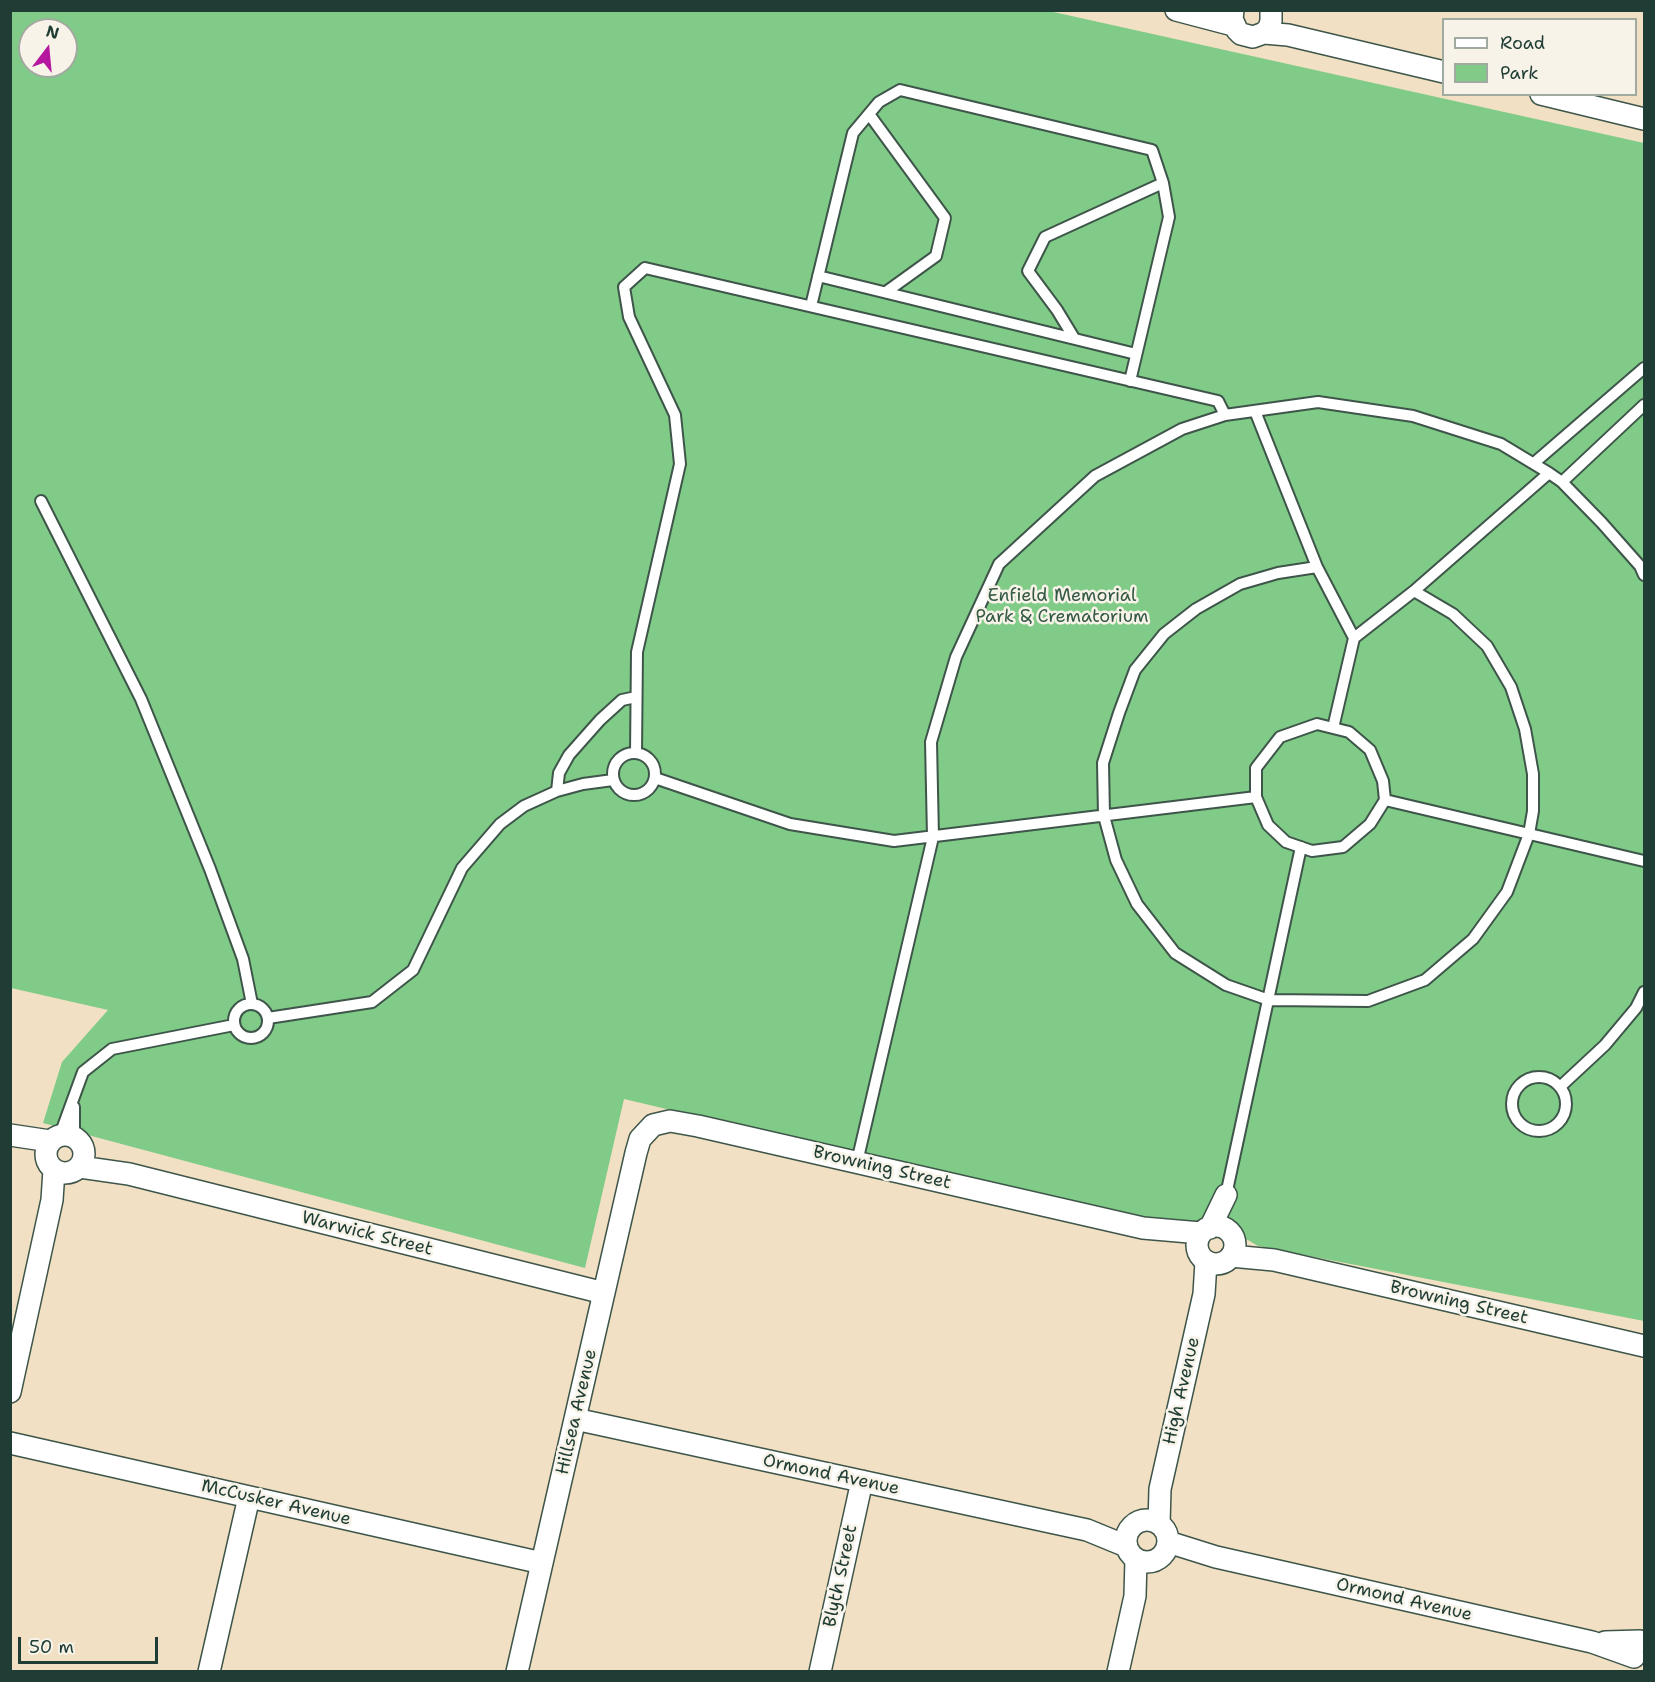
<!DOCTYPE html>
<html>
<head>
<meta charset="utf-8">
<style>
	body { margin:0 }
	#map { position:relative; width:1655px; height:1682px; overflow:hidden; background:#f1e0c3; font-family:"Shantell Sans",sans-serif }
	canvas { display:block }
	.frame { position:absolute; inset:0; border:12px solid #1f3d34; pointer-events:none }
	.legend { position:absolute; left:1442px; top:18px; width:195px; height:78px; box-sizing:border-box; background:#f7f3e8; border:2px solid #a1aaa0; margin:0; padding:8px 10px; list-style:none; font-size:18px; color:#1f3d34 }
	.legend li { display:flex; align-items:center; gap:12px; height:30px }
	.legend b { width:30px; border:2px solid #a1aaa0 }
	.north { position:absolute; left:18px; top:18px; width:60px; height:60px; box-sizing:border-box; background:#f7f3e8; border:2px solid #a1aaa0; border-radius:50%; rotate:16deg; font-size:16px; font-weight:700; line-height:24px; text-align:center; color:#1f3d34 }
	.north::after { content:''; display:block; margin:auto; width:21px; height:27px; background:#b5179e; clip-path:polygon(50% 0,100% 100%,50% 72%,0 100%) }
	.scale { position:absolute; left:18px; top:1637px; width:140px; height:27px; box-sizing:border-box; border:3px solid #1f3d34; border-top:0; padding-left:8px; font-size:18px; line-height:21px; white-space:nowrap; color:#1f3d34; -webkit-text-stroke:4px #f7f3e8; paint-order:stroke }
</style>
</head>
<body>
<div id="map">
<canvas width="1655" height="1682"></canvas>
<div class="frame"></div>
<ul class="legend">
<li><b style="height:8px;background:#fff"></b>Road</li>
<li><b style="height:16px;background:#81cb88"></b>Park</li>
</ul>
<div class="north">N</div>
<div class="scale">50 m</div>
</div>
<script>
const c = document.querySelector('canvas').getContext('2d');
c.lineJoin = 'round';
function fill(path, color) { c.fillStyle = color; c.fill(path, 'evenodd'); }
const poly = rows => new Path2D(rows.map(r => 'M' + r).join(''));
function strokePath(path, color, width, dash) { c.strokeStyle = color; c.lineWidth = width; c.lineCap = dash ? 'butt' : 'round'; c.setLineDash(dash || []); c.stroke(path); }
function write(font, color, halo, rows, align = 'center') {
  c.font = font + ' "Shantell Sans",sans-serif'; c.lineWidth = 5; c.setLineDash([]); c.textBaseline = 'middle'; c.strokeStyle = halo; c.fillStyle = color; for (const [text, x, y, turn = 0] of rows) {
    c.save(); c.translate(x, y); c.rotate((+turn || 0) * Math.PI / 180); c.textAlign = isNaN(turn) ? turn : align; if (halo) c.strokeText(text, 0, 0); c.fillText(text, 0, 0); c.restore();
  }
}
const green = poly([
	[11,11,1049,11,1644,143,1644,1321,1258,1246,1214,1220,1164,1226,624,1099,585,1268,43,1123,62,1062,108,1010,11,988],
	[30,30,66,30,66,66,30,66]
]);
const lane = poly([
	[869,114,945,218,936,256,886,292],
	[818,276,1136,354],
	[811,306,853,133,879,102,900,90,1152,150,1163,183,1169,217,1130,381],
	[1074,338,1057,310,1028,271,1045,237,1163,183],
	[1255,411,1317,567,1354,638,1414,591,1549,473],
	[1534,463,1644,368],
	[1562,482,1644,405],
	[41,501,141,699,210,869,243,959,252,1004],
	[1317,567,1278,573,1240,584,1196,609,1164,634,1135,670,1119,713,1103,763,1104,816,1116,860,1137,904,1175,953,1226,985,1269,1000,1368,1001,1425,980,1473,939,1507,892,1529,834,1533,811,1533,774,1525,729,1511,687,1487,646,1453,614,1414,591],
	[1333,728,1354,638],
	[636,753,637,652,680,464,675,415,629,317,624,287,645,268,1218,401,1225,415],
	'613 774a21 21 0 1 1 42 0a21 21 0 1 1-42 0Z',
	[655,778,790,824,894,841,1256,797,1256,768,1280,737,1317,724,1349,732,1370,750,1383,781,1385,800,1370,824,1343,847,1312,851,1286,842,1268,825,1256,797],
	[557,791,559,773,569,755,600,720,622,700,636,697],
	[1385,800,1644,861],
	'234 1021a17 17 0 1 1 34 0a17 17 0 1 1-34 0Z',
	[268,1018,372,1002,413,970,462,868,500,824,524,806,557,791,583,784,613,780],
	'1512 1104a27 27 0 1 1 54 0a27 27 0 1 1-54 0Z',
	[1561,1086,1605,1045,1636,1008,1644,992],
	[74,1107,74,1136],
	[60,1135,83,1072,112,1049,234,1025],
	[857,1162,933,837,931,742,956,657,999,564,1095,476,1182,429,1225,415,1318,402,1413,416,1501,444,1549,473,1562,482,1602,523,1640,566,1644,575],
	[1226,1195,1301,847]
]);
const street = poly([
	[1176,10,1233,25],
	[1233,10,1232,19,1237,30,1241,34,1253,37,1264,33,1269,28,1271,21,1271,10],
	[1264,33,1288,35,1444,72],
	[1541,94,1644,119],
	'46 1154a19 19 0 1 1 38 0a19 19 0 1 1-38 0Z',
	[10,1135,50,1141],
	[80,1167,129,1174,604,1293],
	'1197 1245a19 19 0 1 1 38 0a19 19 0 1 1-38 0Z',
	[1210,1228,1226,1195],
	[1231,1256,1274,1260,1644,1346],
	[10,1392,52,1200,54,1170],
	[575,1419,1087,1530,1126,1546],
	[10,1443,542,1563],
	'1126 1541a21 21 0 1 1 42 0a21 21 0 1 1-42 0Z',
	[1159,1524,1160,1489,1204,1294,1206,1262],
	[1168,1542,1216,1557,1592,1642,1634,1657],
	[1605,1642,1640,1641],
	[209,1672,249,1497],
	[517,1672,636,1153,640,1139,653,1125,670,1121,698,1126,1143,1228,1201,1233],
	[820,1672,862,1481],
	[1118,1672,1135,1596,1136,1559]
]);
const parkNames = [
	["Enfield Memorial",1062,596],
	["Park & Crematorium",1062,617]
];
const streetNames = [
	["Browning Street",882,1168,13],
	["Warwick Street",367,1234,14],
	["Browning Street",1459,1303,13],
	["High Avenue",1182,1391,-77],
	["Hillsea Avenue",577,1412,-77],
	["Ormond Avenue",831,1475,12],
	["McCusker Avenue",276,1503,13],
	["Blyth Street",841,1576,-78],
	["Ormond Avenue",1404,1600,13]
];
fill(green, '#81cb88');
strokePath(lane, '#3e5549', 14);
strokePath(street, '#3e5549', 24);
strokePath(lane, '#fff', 10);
strokePath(street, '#fff', 21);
write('18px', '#335945', '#f7f3e8', parkNames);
write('18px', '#1f3d34', '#f7f3e8', streetNames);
</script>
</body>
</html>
